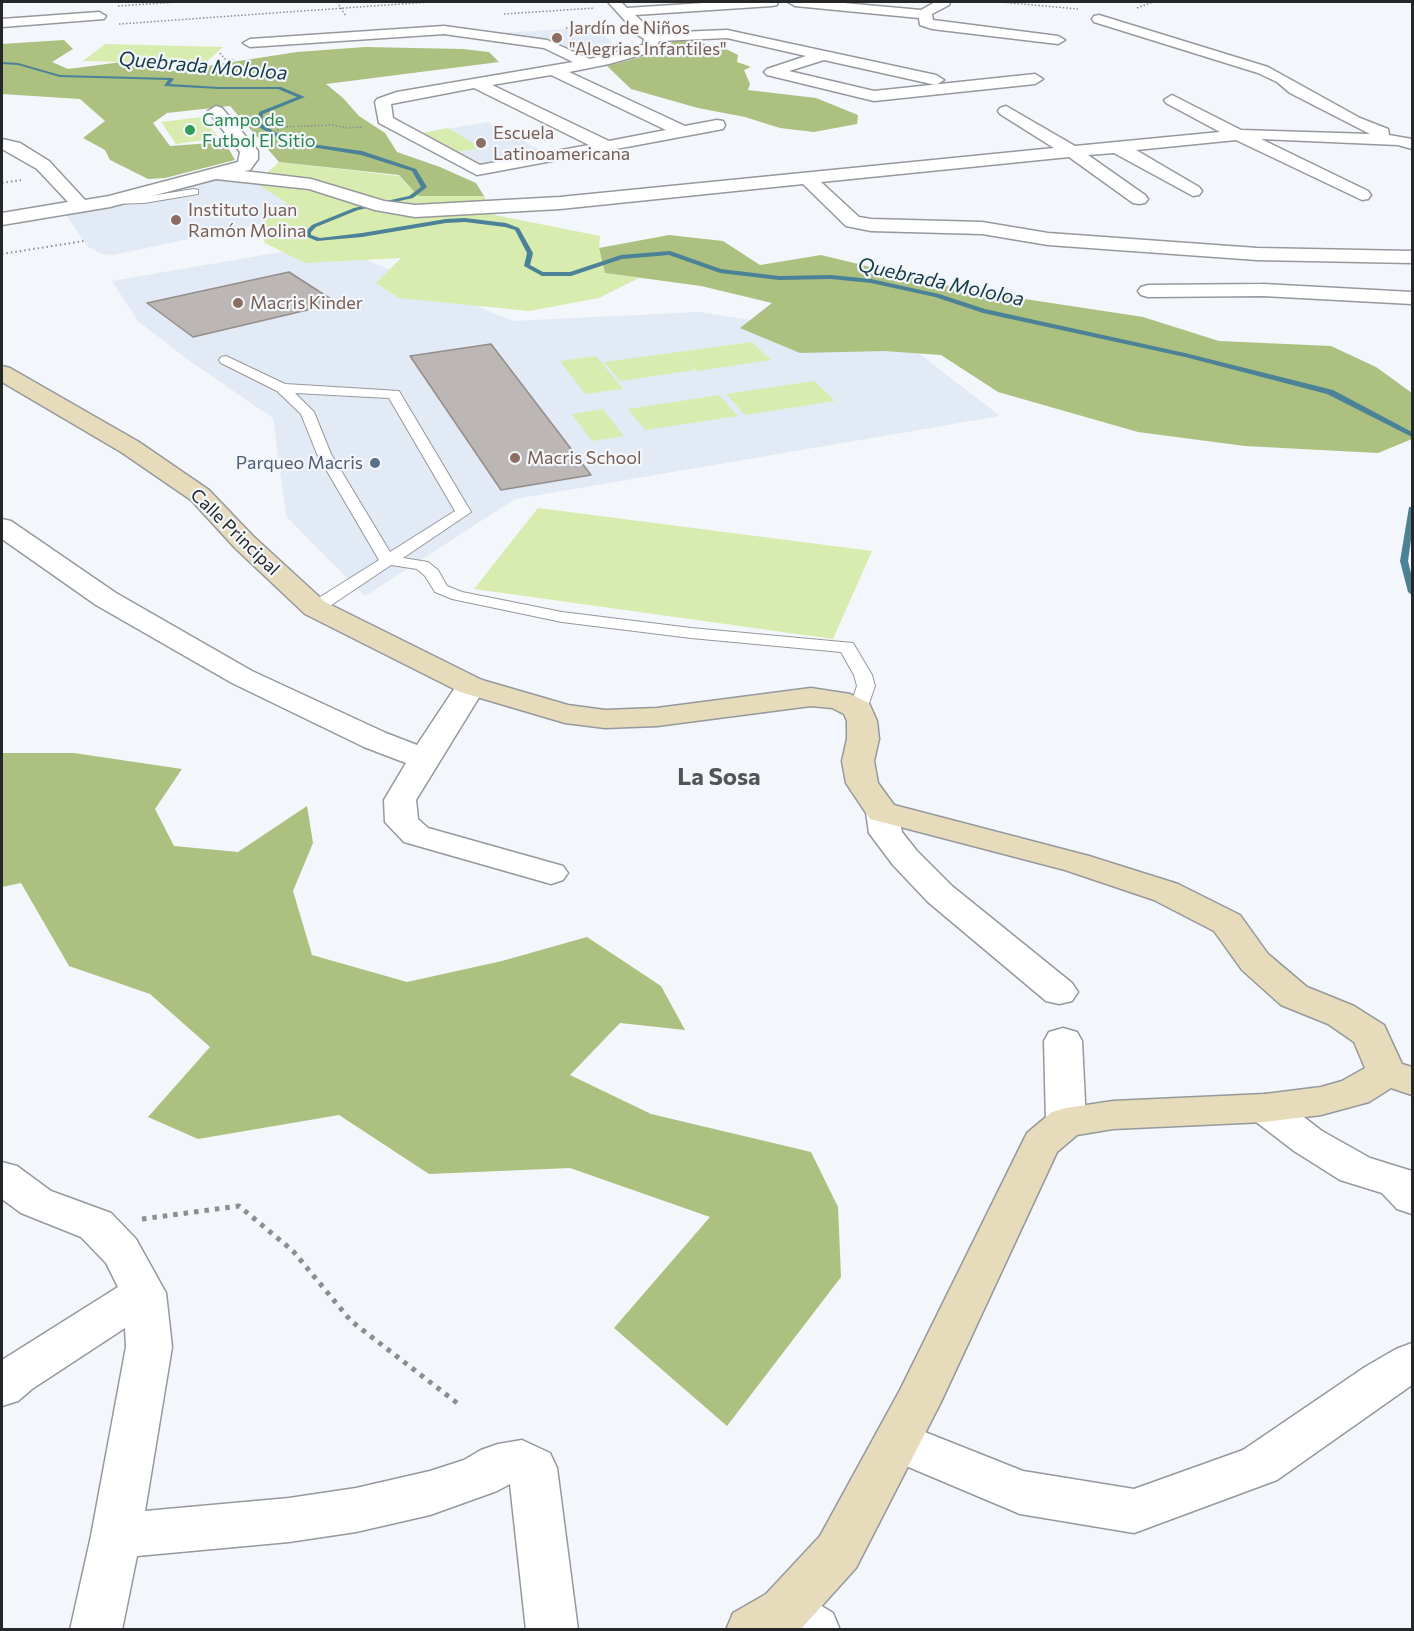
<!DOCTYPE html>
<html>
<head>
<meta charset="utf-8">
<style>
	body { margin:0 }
	#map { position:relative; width:1414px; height:1631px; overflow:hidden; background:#f3f6fa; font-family:Commissioner,sans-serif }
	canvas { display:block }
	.frame { position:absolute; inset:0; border:3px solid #252628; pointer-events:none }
</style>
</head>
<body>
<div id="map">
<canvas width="1414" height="1631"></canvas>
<div class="frame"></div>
</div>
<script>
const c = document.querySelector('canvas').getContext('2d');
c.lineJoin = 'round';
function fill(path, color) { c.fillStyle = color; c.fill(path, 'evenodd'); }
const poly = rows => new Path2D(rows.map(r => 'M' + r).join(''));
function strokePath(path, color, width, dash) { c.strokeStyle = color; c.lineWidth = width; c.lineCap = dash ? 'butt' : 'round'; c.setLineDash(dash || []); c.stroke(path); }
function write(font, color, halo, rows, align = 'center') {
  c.font = font + ' Commissioner,sans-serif'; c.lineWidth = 4.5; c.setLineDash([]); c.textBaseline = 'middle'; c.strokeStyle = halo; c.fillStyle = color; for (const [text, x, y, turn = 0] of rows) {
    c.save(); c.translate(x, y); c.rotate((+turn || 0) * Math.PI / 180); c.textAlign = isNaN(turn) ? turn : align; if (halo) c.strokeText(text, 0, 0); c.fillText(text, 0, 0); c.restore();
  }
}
const built = poly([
	[595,27,614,44,571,52,472,35],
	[488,122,549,155,477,168,417,134],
	[219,178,234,178,355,204,113,255,102,254,87,246,65,213,184,189],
	[328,244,513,321,699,312,908,345,1000,416,515,499,365,596,286,516,273,418,191,362,138,321,112,281]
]);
const green = poly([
	[105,44,223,47,204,64,83,61],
	[202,117,219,138,176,144,161,122],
	[448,128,481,148,450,153,417,134],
	[279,162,399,176,418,196,484,196,495,215,600,236,599,248,605,273,639,278,599,298,529,311,399,298,376,283,401,258,305,263,265,243,259,226,287,203,256,183],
	[752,342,771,360,697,371,681,354,695,370,620,381,604,362],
	[596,356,623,389,585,394,560,361],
	[814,381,835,401,745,415,726,394],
	[719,395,738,416,645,430,628,409],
	[603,409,624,436,592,441,572,414],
	[538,508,872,551,833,639,474,589]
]);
const forest = poly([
	[673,39,690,40,726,49,738,55,737,62,751,67,744,70,750,84,748,90,816,98,858,115,857,124,814,132,780,128,745,117,698,108,631,89,607,66,668,50],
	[64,40,73,49,52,62,68,69,122,62,174,71,297,52,365,47,463,49,489,52,499,62,326,84,343,98,359,116,385,133,397,152,440,167,476,183,484,196,418,196,399,175,279,162,230,106,167,113,153,123,170,146,225,142,235,160,165,178,148,179,110,160,105,150,83,138,105,121,80,99,2,94,2,44],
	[669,235,723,241,760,265,821,255,966,290,1143,317,1219,341,1331,346,1376,367,1412,393,1412,439,1378,453,1245,446,1138,432,998,392,941,355,884,351,800,353,740,328,772,303,701,286,605,273,599,248],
	[2,753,74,753,182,769,155,809,174,846,238,852,307,806,313,843,293,891,312,955,407,982,502,961,587,937,661,986,685,1030,620,1023,570,1075,651,1114,811,1152,838,1207,841,1277,727,1426,614,1328,710,1217,570,1168,429,1174,339,1115,198,1139,148,1117,210,1047,150,994,69,966,21,883,2,887]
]);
const stream = poly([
	[2,62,18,63,60,75,172,78,174,79,170,84,219,87,281,87,305,97,263,114,262,124,290,141,362,151,416,169,427,187,413,198,358,210,316,227,311,232,311,235,320,238,362,233,446,219,465,218,506,223,519,228,533,253,530,265,543,272,570,272,621,255,670,251,721,269,779,276,831,275,871,279,939,294,985,309,1185,353,1333,390,1412,432,1412,437,1327,394,1185,357,983,313,935,297,871,283,831,279,779,280,720,273,669,255,622,259,571,276,542,276,524,266,527,253,515,230,505,227,465,222,446,223,362,237,317,241,305,236,305,232,312,225,354,208,409,196,421,187,412,171,361,155,287,143,257,126,259,112,297,97,278,89,219,89,164,86,168,80,60,77,18,65,2,64,2,62],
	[1409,507,1412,507,1412,533,1408,561,1412,577,1412,595,1408,592,1400,561,1409,507]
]);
const building = poly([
	[289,272,337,303,193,337,147,303,289,272],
	[491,344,591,475,501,490,410,356,491,344]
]);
const pathFar2 = poly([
	[337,2,346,16],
	[1000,2,1078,9],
	[118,6,178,2],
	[1137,8,1153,2,1151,2],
	[504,14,595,8],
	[119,24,429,2],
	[566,28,594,26],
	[220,53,225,59,235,60],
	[269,137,282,127,332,125,347,128,363,127]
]);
const pathFar1 = poly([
	[2,183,21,180],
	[2,254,84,241]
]);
const path = poly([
	[142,1219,239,1206,293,1251,351,1321,461,1406]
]);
const lane = poly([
	[194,189,198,190,198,194,144,203,110,204,105,201,110,198,144,197,194,189],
	[226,356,285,384,399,391,471,512,403,558,428,562,438,570,447,586,462,592,562,612,691,628,853,643,872,675,875,686,867,709,864,713,858,714,852,713,849,709,857,686,854,675,841,652,691,638,562,622,452,599,435,592,425,576,417,569,391,565,321,612,309,612,307,608,309,604,379,560,317,454,301,414,277,391,221,363,219,360,221,357,226,356],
	[295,393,389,398,455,511,390,552,331,454,314,412,295,393]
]);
const street = poly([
	[608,2,621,2,627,8,719,2,778,2,777,5,772,6,635,15,655,33,727,30,936,75,944,80,936,85,824,60,789,71,874,91,1035,74,1043,79,1035,84,874,101,767,75,764,72,767,69,806,56,727,38,659,41,655,51,609,64,569,72,685,126,717,120,723,121,725,125,723,129,477,175,379,123,375,102,377,99,397,92,573,62,544,48,444,34,250,47,243,43,250,39,444,26,547,40,590,59,643,45,644,39,638,35,608,2],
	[551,75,666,130,609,141,492,85,551,75],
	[474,88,589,145,480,165,393,118,391,104,474,88],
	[788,2,833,2,921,10,935,2,950,2,949,5,932,14,933,20,1058,36,1065,40,1058,44,932,29,920,25,919,18,795,6,788,2],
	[99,12,106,16,104,19,2,27,2,19,99,12],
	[1099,15,1268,67,1360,118,1388,129,1389,135,1412,139,1412,149,1398,145,1261,139,1368,191,1371,195,1368,199,1362,200,1236,140,1136,150,1199,187,1202,191,1199,195,1193,196,1114,153,1088,155,1145,195,1148,199,1145,203,1139,204,1133,203,1069,157,821,182,859,217,871,219,982,222,1048,233,1257,248,1412,251,1412,263,1257,260,1048,245,982,234,871,231,846,226,803,184,560,209,415,217,375,210,309,189,216,179,110,207,2,225,2,213,68,202,37,169,2,149,2,139,20,143,49,161,85,200,109,196,238,162,240,152,208,111,216,106,222,108,258,151,258,159,250,170,244,171,311,179,384,201,415,205,560,197,1054,148,1000,114,998,111,1000,108,1006,106,1075,146,1220,132,1166,103,1164,100,1172,95,1241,130,1370,134,1290,93,1277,82,1258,73,1094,22,1092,19,1094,16,1099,15],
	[1263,284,1412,292,1412,304,1263,296,1148,297,1141,295,1138,291,1141,287,1148,285,1263,284],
	[2,519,11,521,116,593,252,671,386,733,417,745,460,680,471,677,482,680,486,686,416,800,418,819,428,828,563,866,568,873,563,880,551,884,404,842,385,822,384,800,406,763,364,747,232,683,96,605,2,539,2,519],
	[882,802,894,805,898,812,902,832,917,851,952,886,1072,983,1078,992,1072,1001,1059,1004,1046,1001,928,902,893,865,869,833,866,812,870,805,882,802],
	[1063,1028,1077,1032,1082,1041,1086,1122,1080,1132,1066,1136,1052,1132,1046,1122,1044,1041,1049,1032,1063,1028],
	[1265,1094,1279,1098,1322,1131,1370,1158,1412,1171,1412,1214,1397,1209,1382,1193,1340,1180,1294,1151,1251,1118,1245,1108,1251,1098,1265,1094],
	[2,1162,17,1166,51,1191,111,1213,136,1239,166,1293,172,1347,145,1511,289,1498,356,1488,430,1471,464,1460,481,1450,498,1444,522,1440,550,1453,557,1468,578,1630,526,1630,510,1484,497,1491,430,1515,356,1532,289,1542,137,1556,122,1630,70,1630,91,1536,126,1347,125,1328,32,1389,18,1401,2,1406,2,1360,118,1287,106,1263,81,1237,21,1213,2,1199,2,1162],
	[1412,1343,1412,1385,1277,1480,1134,1533,1020,1514,880,1455,873,1441,880,1427,897,1421,1023,1471,1134,1489,1243,1450,1365,1367,1396,1349,1412,1343],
	[784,1587,802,1594,833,1613,840,1630,766,1628,758,1611,766,1594,784,1587]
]);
const secondary = poly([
	[2,366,10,368,139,442,209,490,253,536,325,602,482,680,568,705,605,710,657,708,811,688,850,694,869,703,877,721,879,739,874,761,878,783,894,805,1089,856,1178,884,1240,915,1268,954,1307,987,1354,1006,1384,1025,1402,1064,1412,1067,1412,1095,1391,1088,1369,1102,1321,1115,1265,1122,1113,1129,1077,1135,1057,1152,941,1402,856,1568,800,1630,726,1630,733,1613,766,1594,820,1536,900,1390,1027,1133,1052,1112,1066,1108,1113,1101,1265,1094,1321,1087,1342,1081,1365,1068,1354,1042,1328,1024,1281,1005,1242,970,1214,931,1154,900,1065,870,870,819,846,783,842,761,847,739,847,721,844,714,832,708,811,706,657,726,605,728,565,723,460,692,305,614,235,548,191,500,121,452,2,382,2,366]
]);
const markers = [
	[557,38,6,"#8d6e63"],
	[190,130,6,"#2e9e5b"],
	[481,143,6,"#8d6e63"],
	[176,220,6,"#8d6e63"],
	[238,303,6,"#8d6e63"],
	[515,458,6,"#8d6e63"],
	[375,463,6,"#5c6f8a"]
];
const farEducationnames = [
	["Jardín de Niños",569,28],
	["\"Alegrias Infantiles\"",569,49],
	["Escuela",493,133],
	["Latinoamericana",493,154],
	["Instituto Juan",188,210],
	["Ramón Molina",188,231],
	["Macris Kinder",250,303],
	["Macris School",527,458]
];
const farLeisurenames = [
	["Campo de",202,120],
	["Futbol El Sitio",202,141]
];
const farServicenames = [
	["Parqueo Macris",363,463]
];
const farStreetnames = [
	["Calle Principal",235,532,44]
];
const farWaternames = [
	["Quebrada Mololoa",203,66,5],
	["Quebrada Mololoa",941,282,12]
];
const neighbourhoodNames = [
	["La Sosa",719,777]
];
fill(built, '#e2eaf5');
fill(green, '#d9ecb0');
fill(forest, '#acc080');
fill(stream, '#4b8297');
fill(building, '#bcb6b5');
strokePath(building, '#938e8c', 1.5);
strokePath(lane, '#95989c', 2);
strokePath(street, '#95989c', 3);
strokePath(secondary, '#95989c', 3);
strokePath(pathFar2, '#8b8d90', 1.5, [1.5, 2]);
strokePath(pathFar1, '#8b8d90', 2, [1.5, 3]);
strokePath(path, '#8b8d90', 5, [4.5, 6]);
fill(lane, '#fff');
fill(street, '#fff');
fill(secondary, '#e6dcbb');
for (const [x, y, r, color] of markers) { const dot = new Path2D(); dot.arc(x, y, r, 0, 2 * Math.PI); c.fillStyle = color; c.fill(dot); strokePath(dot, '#f3f6fa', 2); }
write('18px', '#785e54', '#f3f6fa', farEducationnames, 'left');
write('18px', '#27864d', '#f3f6fa', farLeisurenames, 'left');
write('18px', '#4e5e75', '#f3f6fa', farServicenames, 'right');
write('18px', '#252628', '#f3f6fa', farStreetnames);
write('italic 20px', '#153a47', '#f3f6fa', farWaternames);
write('bold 24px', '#525558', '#f3f6fa', neighbourhoodNames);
</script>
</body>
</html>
